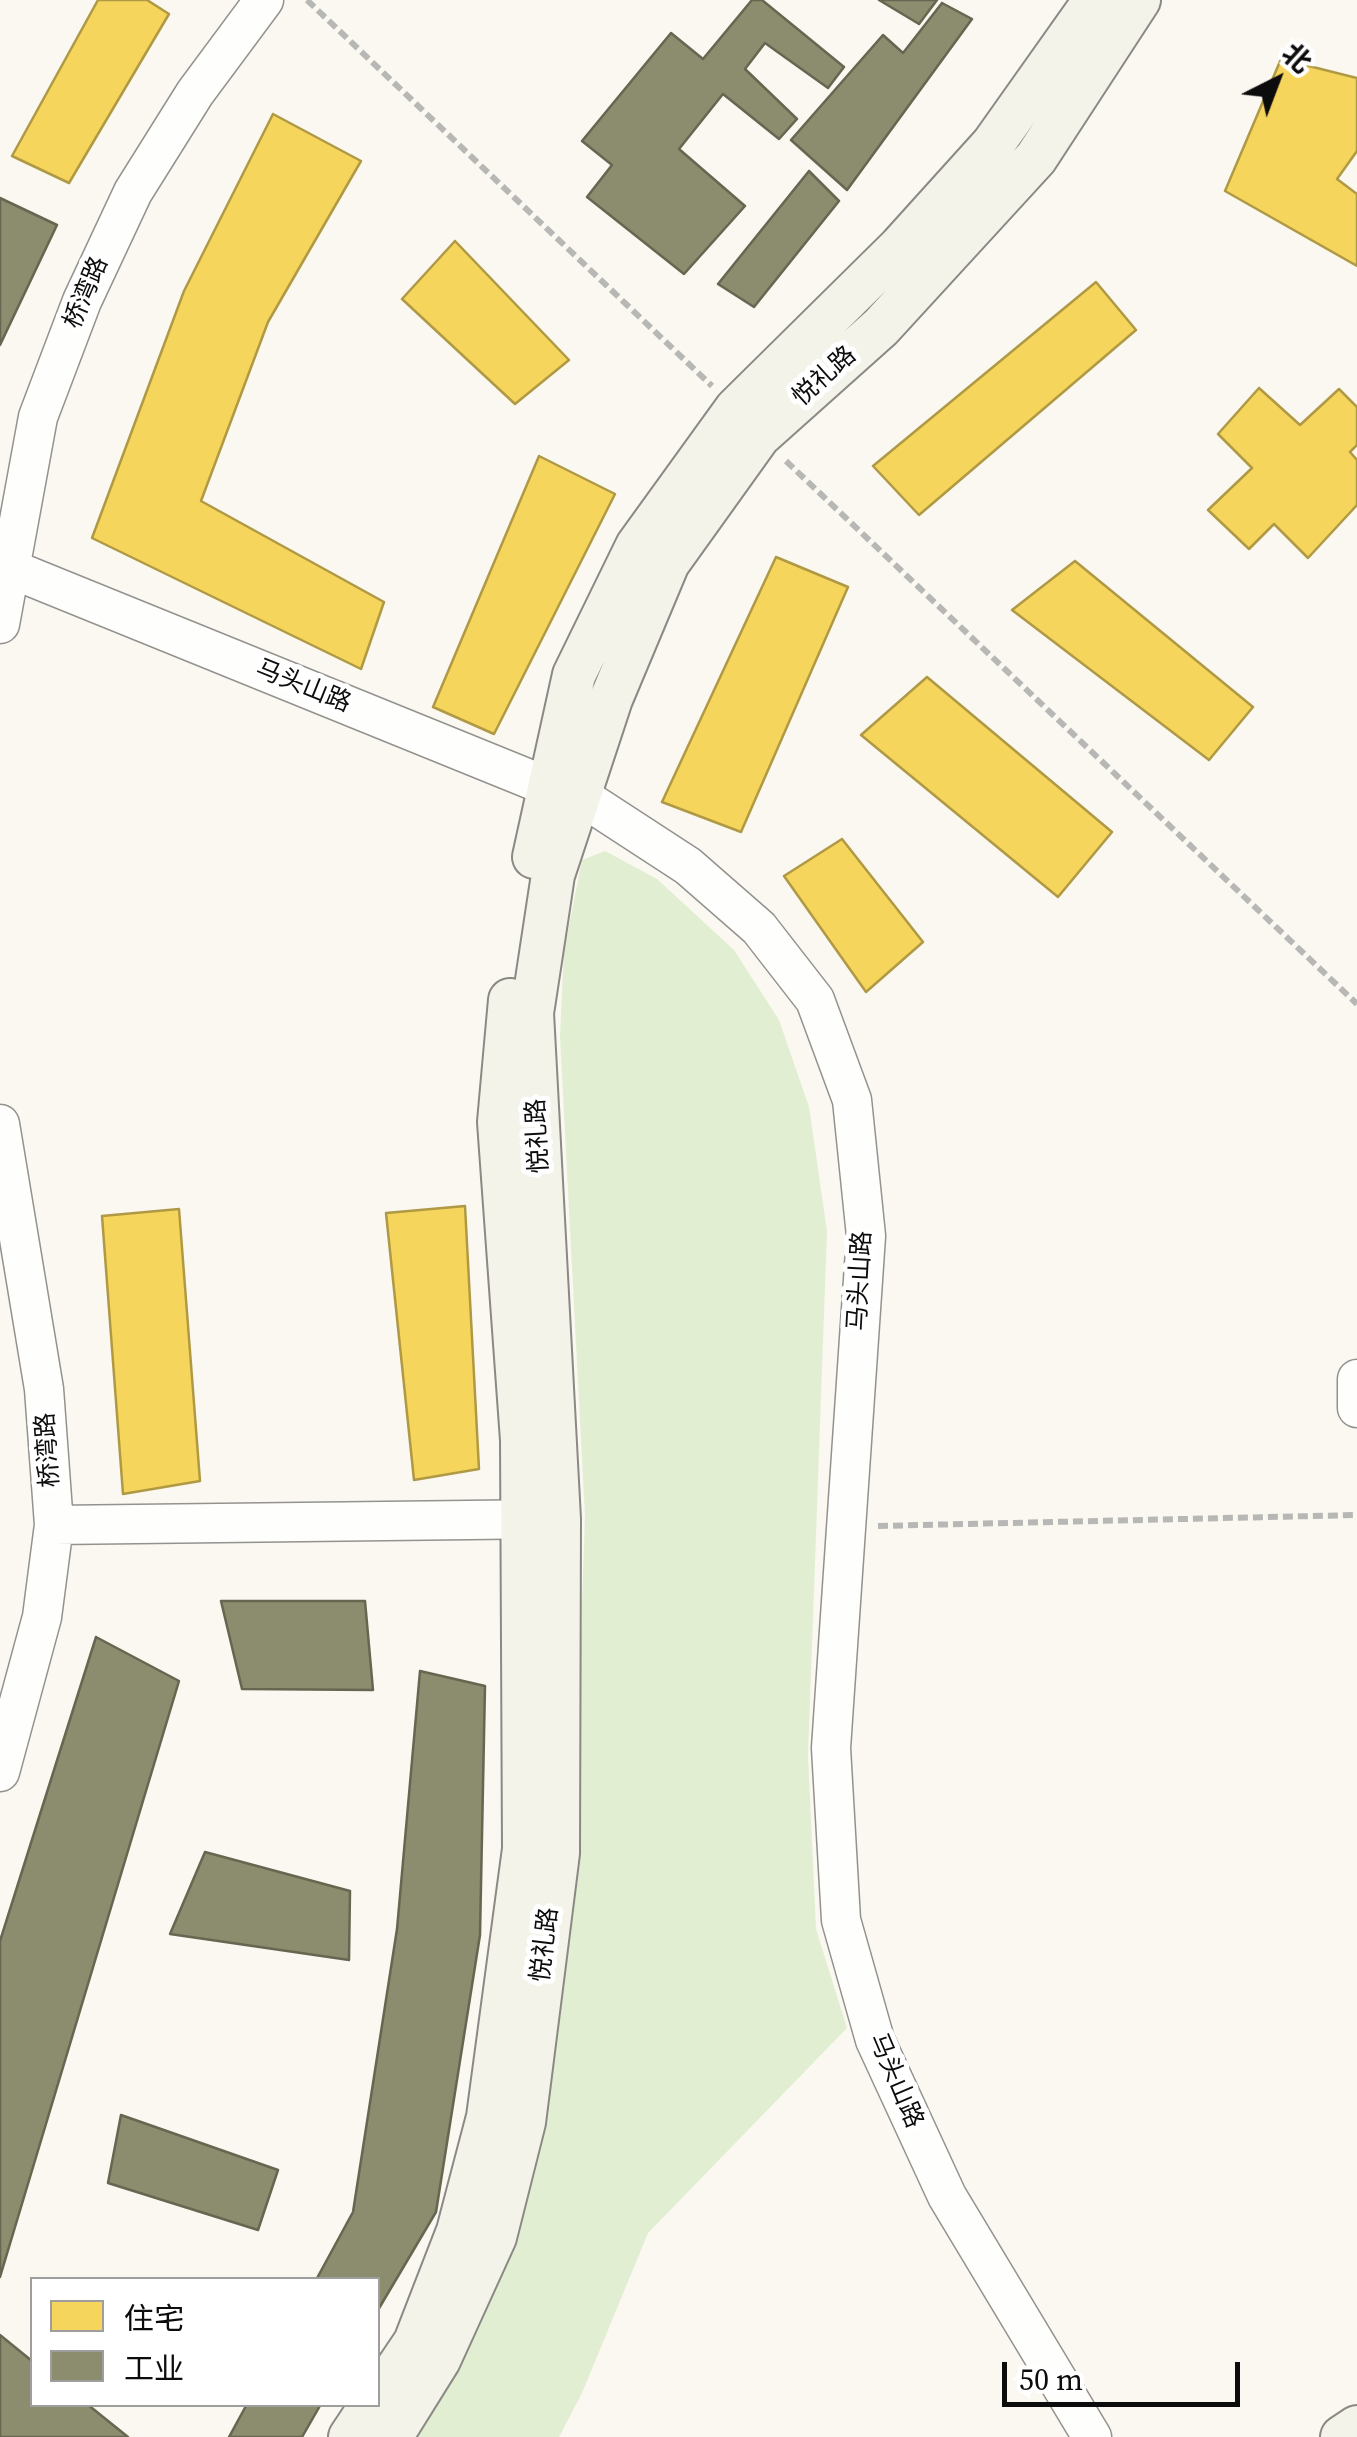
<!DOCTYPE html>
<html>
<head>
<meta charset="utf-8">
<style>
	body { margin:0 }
	#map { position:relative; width:1357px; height:2437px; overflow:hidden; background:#faf8f0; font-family:"Source Serif 4","Noto Sans SC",serif }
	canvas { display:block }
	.legend { position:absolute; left:30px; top:2277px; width:350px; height:130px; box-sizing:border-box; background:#fff; border:2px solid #9e9e9e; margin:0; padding:12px 18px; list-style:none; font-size:30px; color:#0c0c0c }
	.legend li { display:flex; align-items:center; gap:20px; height:50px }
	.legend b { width:50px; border:2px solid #9e9e9e }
	.north { position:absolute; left:1227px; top:30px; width:100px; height:100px; -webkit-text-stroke:8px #fff; paint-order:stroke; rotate:42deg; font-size:28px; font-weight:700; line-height:40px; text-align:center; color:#0c0c0c }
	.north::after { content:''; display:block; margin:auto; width:35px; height:45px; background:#0c0c0c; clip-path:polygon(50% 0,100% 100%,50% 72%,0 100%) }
	.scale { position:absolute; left:1002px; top:2362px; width:238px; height:45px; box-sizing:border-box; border:5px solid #0c0c0c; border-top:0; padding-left:12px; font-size:30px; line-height:35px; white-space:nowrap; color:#0c0c0c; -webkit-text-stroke:8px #fff; paint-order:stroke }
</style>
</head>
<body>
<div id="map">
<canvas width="1357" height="2437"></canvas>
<ul class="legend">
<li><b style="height:28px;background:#f6d55c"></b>住宅</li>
<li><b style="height:28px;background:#8c8c6e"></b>工业</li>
</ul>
<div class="north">北</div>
<div class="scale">50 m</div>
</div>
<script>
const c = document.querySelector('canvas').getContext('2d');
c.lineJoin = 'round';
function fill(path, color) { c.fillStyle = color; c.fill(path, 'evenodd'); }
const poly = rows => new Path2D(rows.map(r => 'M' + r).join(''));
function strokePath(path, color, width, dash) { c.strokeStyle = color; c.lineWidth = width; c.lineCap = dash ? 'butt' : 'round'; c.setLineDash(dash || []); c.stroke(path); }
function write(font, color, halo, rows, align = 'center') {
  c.font = font + ' "Source Serif 4","Noto Sans SC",serif'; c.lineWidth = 10; c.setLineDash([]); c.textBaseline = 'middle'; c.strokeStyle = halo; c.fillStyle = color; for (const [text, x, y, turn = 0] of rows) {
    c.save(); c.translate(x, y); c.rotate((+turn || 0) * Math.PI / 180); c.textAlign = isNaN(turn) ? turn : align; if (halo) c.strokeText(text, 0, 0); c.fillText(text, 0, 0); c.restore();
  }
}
const green = poly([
	[605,851,657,879,734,950,779,1020,809,1107,827,1231,808,1755,816,1929,847,2028,648,2233,582,2393,559,2437,403,2437,574,1845,585,1516,560,1037,564,951,582,860]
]);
const homes = poly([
	[98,0,147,0,169,14,69,183,12,156,98,0],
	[1281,59,1357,78,1357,151,1337,179,1357,194,1357,266,1225,191,1281,59],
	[273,114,361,161,268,322,201,501,384,602,361,669,92,538,184,291,273,114],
	[455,241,569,360,515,404,402,299,455,241],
	[1096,282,1136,330,919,515,873,466,1096,282],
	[1259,388,1300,425,1339,389,1357,407,1357,445,1350,452,1357,460,1357,505,1308,558,1274,524,1249,549,1208,510,1252,468,1218,434,1259,388],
	[539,456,615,494,494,734,433,707,539,456],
	[776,557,848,587,741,832,662,802,776,557],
	[1075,561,1253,707,1209,760,1012,610,1075,561],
	[927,677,1112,832,1058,897,861,735,927,677],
	[842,839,923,942,866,992,784,876,842,839],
	[465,1206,479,1469,414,1480,386,1213,465,1206],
	[179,1209,200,1481,123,1494,102,1216,179,1209]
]);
const industry = poly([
	[752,0,762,0,844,67,828,88,765,43,745,69,797,119,779,139,723,94,679,149,745,206,684,274,587,197,612,165,582,141,671,33,703,59,752,0],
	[879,0,937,0,919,24,879,0],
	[942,3,972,19,847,190,791,140,883,35,903,53,942,3],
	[809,171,839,201,754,307,718,284,809,171],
	[0,198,57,225,0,345,0,198],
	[221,1601,365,1601,373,1690,242,1689,221,1601],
	[96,1637,179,1681,0,2277,0,1941,96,1637],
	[420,1671,485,1686,480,1935,436,2212,378,2310,378,2280,316,2280,353,2212,397,1929,420,1671],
	[205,1852,350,1891,349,1960,170,1934,205,1852],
	[121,2115,278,2170,258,2230,108,2183,121,2115],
	[0,2335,32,2361,32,2404,87,2404,128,2437,0,2437,0,2335],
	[247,2404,321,2404,302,2437,229,2437,247,2404]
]);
const path = poly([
	[307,0,712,386],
	[786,461,1357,1004],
	[878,1526,1357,1515]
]);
const tertiary = poly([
	[9,568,549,787,579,795,688,866,759,928,815,1000,852,1100,866,1236,831,1748,841,1920,875,2040,947,2196,1092,2437],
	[0,624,38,417,82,301,133,192,195,93,264,0],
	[0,1124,44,1389,54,1525,42,1617,0,1772],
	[1357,1379,1357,1408],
	[54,1525,551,1519]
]);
const secondary = poly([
	[534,857,574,675,637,546,736,409,900,247,993,144,1095,0],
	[378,2397,415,2342,458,2231,488,2117,524,1849,522,1440,499,1122,510,1000],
	[350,2437,372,2404],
	[391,2437,439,2360,495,2237,524,2122,558,1853,559,1519,532,1013,553,875,611,699,668,563,759,436,881,327,1036,158,1139,0],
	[1342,2437,1357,2427]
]);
const streetNames = [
	["桥湾路",87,293,-67],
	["悦礼路",825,377,-42],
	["马头山路",303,687,22],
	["悦礼路",539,1136,-93],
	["马头山路",861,1281,-87],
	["桥湾路",49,1450,-94],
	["悦礼路",546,1945,-83],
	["马头山路",895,2081,67]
];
fill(green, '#e1eed2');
fill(homes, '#f6d55c');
strokePath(homes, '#b09944', 2.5);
fill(industry, '#8c8c6e');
strokePath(industry, '#666651', 2.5);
strokePath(tertiary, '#93928f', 41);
strokePath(secondary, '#8a8985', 46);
strokePath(path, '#b7b7b5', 6, [10, 5]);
strokePath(tertiary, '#fefefd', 38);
strokePath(secondary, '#f4f3e9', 42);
write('25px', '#0c0c0c', '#fff', streetNames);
</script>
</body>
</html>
